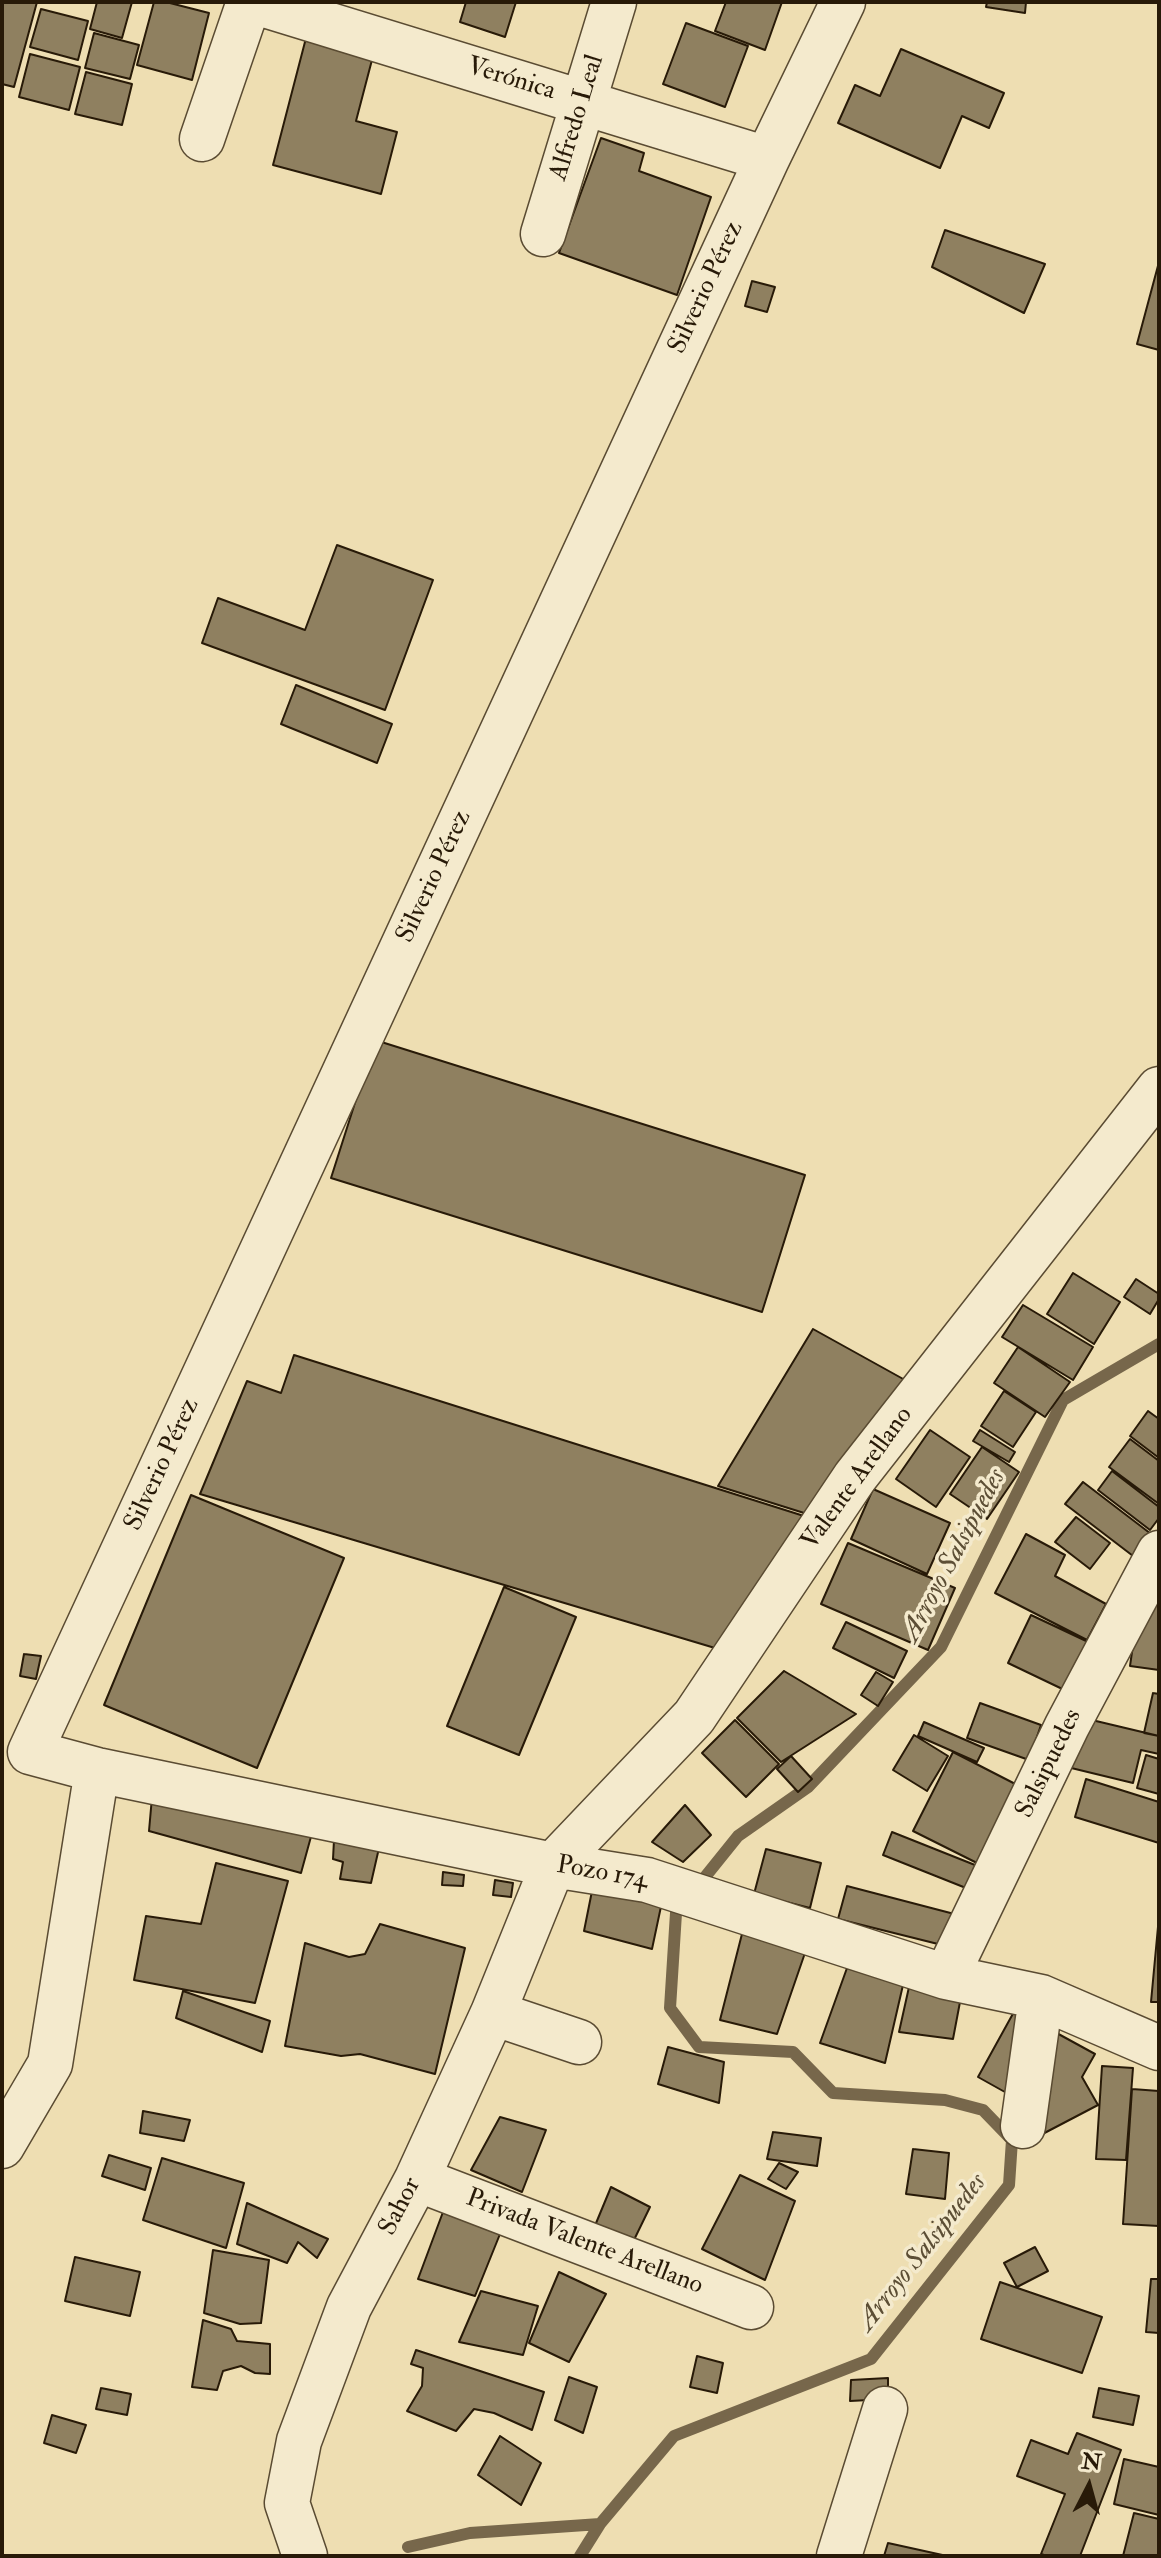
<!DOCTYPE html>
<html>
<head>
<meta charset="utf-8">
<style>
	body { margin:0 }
	#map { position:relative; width:1161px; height:2558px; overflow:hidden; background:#eedeb2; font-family:"IM FELL Double Pica",serif }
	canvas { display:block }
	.frame { position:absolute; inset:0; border:4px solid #281a08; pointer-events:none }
	.north { position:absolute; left:1049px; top:2446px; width:80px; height:80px; -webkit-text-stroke:6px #f4eacd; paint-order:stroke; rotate:6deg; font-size:22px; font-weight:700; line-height:32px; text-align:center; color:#281a08 }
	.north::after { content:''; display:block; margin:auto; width:28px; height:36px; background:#281a08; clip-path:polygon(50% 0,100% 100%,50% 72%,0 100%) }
</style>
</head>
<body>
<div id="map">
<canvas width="1161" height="2558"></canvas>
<div class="frame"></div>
<div class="north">N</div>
</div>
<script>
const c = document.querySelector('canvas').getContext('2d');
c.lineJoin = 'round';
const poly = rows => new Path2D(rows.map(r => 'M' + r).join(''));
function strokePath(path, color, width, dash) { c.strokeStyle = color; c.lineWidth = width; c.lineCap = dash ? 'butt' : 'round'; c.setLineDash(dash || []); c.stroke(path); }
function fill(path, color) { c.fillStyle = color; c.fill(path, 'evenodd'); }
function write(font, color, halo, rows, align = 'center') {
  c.font = font + ' "IM FELL Double Pica",serif'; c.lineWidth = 7; c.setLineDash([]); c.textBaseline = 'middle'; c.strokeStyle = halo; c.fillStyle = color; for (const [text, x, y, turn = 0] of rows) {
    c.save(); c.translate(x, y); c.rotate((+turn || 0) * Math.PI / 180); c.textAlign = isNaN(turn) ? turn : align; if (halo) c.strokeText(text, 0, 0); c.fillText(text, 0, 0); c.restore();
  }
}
const stream = poly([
	[408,2547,470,2533,600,2524,674,2436,871,2359,1009,2185,1012,2140,983,2110,945,2100,833,2093,793,2052,699,2047,670,2008,676,1913,738,1836,808,1787,941,1647,1063,1400,1159,1344],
	[580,2556,600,2524]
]);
const building = poly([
	[2,2,37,2,14,87,2,84,2,2],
	[97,2,132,2,122,38,90,29,97,2],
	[154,2,166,2,209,13,192,80,137,65,154,2],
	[466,2,516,2,505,37,460,22,466,2],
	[726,2,782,2,765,50,715,31,726,2],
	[987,2,1026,2,1025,13,986,7,987,2],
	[41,9,88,21,78,60,30,47,41,9],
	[686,23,748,46,725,107,663,84,686,23],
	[94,33,139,45,130,79,85,68,94,33],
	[306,38,373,56,356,121,397,132,381,194,273,165,306,38],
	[901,49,1004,93,989,128,962,116,940,168,838,123,855,85,880,96,901,49],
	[30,54,80,67,69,110,19,97,30,54],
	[86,72,132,84,122,125,75,114,86,72],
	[601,138,644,153,639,171,711,197,677,295,559,253,601,138],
	[945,230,1045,264,1024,313,932,267,945,230],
	[1159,262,1159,350,1137,344,1159,262],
	[752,281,775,287,767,312,745,306,752,281],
	[337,545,433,580,385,710,202,643,218,598,305,630,337,545],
	[296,685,392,724,377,763,281,724,296,685],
	[375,1040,805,1175,762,1312,331,1178,375,1040],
	[1073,1273,1120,1302,1094,1344,1047,1314,1073,1273],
	[1136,1279,1159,1294,1159,1299,1150,1314,1124,1297,1136,1279],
	[1023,1305,1093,1347,1073,1380,1002,1337,1023,1305],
	[813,1329,914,1385,820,1518,718,1486,813,1329],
	[1018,1347,1070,1382,1045,1417,994,1383,1018,1347],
	[294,1355,823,1522,735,1654,200,1494,247,1381,281,1393,294,1355],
	[1004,1391,1036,1412,1013,1447,981,1426,1004,1391],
	[1148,1411,1159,1419,1159,1458,1130,1436,1148,1411],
	[930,1430,970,1457,936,1507,896,1479,930,1430],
	[980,1430,1015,1452,1009,1462,973,1441,980,1430],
	[1130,1439,1159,1461,1159,1504,1109,1467,1130,1439],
	[982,1447,1019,1472,987,1519,950,1494,982,1447],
	[1112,1471,1159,1507,1159,1518,1150,1530,1098,1490,1112,1471],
	[1083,1482,1155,1537,1137,1559,1065,1504,1083,1482],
	[873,1489,950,1523,927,1574,851,1539,873,1489],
	[191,1495,344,1558,257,1768,104,1705,191,1495],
	[1076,1517,1110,1543,1090,1569,1055,1542,1076,1517],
	[1026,1534,1065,1555,1055,1576,1106,1604,1087,1640,995,1593,1026,1534],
	[848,1543,955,1588,928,1650,821,1604,848,1543],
	[504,1587,576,1617,519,1755,447,1726,504,1587],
	[1139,1603,1159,1606,1159,1670,1130,1666,1139,1603],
	[1031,1615,1101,1648,1077,1696,1008,1663,1031,1615],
	[846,1622,907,1651,894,1678,833,1648,846,1622],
	[24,1654,41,1656,36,1679,20,1676,24,1654],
	[784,1671,856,1714,781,1762,737,1718,784,1671],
	[876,1672,893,1682,878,1706,861,1695,876,1672],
	[1153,1693,1159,1694,1159,1736,1144,1733,1153,1693],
	[980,1703,1041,1725,1029,1760,967,1738,980,1703],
	[1075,1716,1159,1736,1159,1754,1141,1750,1133,1783,1063,1766,1075,1716],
	[735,1720,779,1764,746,1797,702,1753,735,1720],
	[924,1722,984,1748,977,1762,918,1736,924,1722],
	[914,1735,948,1756,927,1791,893,1770,914,1735],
	[953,1752,1027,1790,987,1868,913,1831,953,1752],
	[1146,1755,1159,1759,1159,1794,1137,1788,1146,1755],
	[791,1756,812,1779,798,1792,777,1769,791,1756],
	[1086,1779,1159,1802,1159,1843,1075,1817,1086,1779],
	[152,1797,312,1833,301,1873,149,1831,152,1797],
	[685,1805,711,1835,683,1862,652,1842,685,1805],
	[892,1832,985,1869,976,1892,883,1855,892,1832],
	[334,1840,379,1848,371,1883,340,1879,343,1862,333,1859,334,1840],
	[766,1849,821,1863,810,1908,754,1894,766,1849],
	[216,1863,288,1881,255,2003,134,1980,146,1916,201,1924,216,1863],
	[443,1872,464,1875,463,1886,442,1885,443,1872],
	[595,1876,663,1897,652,1949,584,1931,595,1876],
	[495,1880,513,1883,511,1897,493,1895,495,1880],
	[847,1886,962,1916,954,1948,838,1919,847,1886],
	[1159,1916,1159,2002,1151,2002,1159,1916],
	[380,1924,465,1948,435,2074,360,2054,341,2056,285,2046,305,1943,349,1957,365,1954,380,1924],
	[743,1930,806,1950,777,2034,720,2020,743,1930],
	[847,1968,903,1985,885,2063,820,2043,847,1968],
	[909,1987,960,2002,953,2039,899,2032,909,1987],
	[183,1991,270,2021,262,2052,176,2018,183,1991],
	[1015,2010,1050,2029,1012,2096,978,2077,1015,2010],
	[1053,2031,1095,2054,1082,2077,1098,2105,1033,2139,1053,2031],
	[668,2047,724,2062,719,2103,658,2084,668,2047],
	[1102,2066,1133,2068,1126,2160,1096,2159,1102,2066],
	[1132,2089,1159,2091,1159,2226,1123,2224,1132,2089],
	[143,2111,190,2120,184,2141,140,2133,143,2111],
	[500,2117,546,2130,522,2192,471,2170,500,2117],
	[773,2132,821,2138,817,2166,767,2159,773,2132],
	[913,2149,949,2153,945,2199,906,2194,913,2149],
	[109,2155,151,2168,145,2190,102,2176,109,2155],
	[162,2158,244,2183,226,2248,143,2220,162,2158],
	[779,2163,798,2172,786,2189,768,2179,779,2163],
	[740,2175,795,2201,765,2280,702,2249,740,2175],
	[611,2187,650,2207,632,2244,594,2228,611,2187],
	[247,2203,328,2239,317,2258,298,2242,287,2263,237,2244,247,2203],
	[443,2212,500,2234,475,2296,418,2279,443,2212],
	[1035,2247,1048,2271,1017,2287,1004,2263,1035,2247],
	[213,2250,269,2260,261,2323,240,2324,204,2313,213,2250],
	[75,2257,140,2272,130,2316,65,2301,75,2257],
	[559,2272,606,2294,569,2362,529,2343,559,2272],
	[1151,2279,1159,2279,1159,2333,1146,2332,1151,2279],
	[1000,2282,1102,2317,1082,2373,981,2339,1000,2282],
	[481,2291,538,2306,523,2355,459,2342,481,2291],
	[203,2320,231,2329,237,2341,270,2344,270,2374,255,2373,241,2366,223,2371,217,2390,192,2387,203,2320],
	[416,2350,544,2392,532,2430,494,2413,474,2409,456,2431,407,2411,422,2386,423,2368,411,2364,416,2350],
	[697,2356,723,2363,717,2393,690,2387,697,2356],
	[569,2377,597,2387,583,2433,555,2420,569,2377],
	[888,2378,888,2399,850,2401,851,2380,888,2378],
	[101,2388,131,2394,127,2415,96,2409,101,2388],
	[1099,2388,1139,2396,1133,2425,1093,2417,1099,2388],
	[52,2415,86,2425,76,2453,44,2443,52,2415],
	[1077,2433,1121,2450,1080,2556,1047,2556,1041,2554,1065,2494,1017,2476,1031,2440,1068,2454,1077,2433],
	[500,2436,541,2463,521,2505,478,2475,500,2436],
	[1124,2459,1159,2467,1159,2515,1114,2504,1124,2459],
	[1134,2513,1159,2519,1159,2556,1123,2556,1134,2513],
	[888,2543,947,2556,884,2556,888,2543]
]);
const minor = poly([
	[255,2,767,159],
	[843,2,767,159,30,1752,97,1770,553,1865,647,1880,946,1977,1041,1997,1159,2048],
	[202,139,249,2],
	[543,234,614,2],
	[946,1977,1067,1726,1159,1553],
	[493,2013,579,2042],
	[1023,2126,1041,1997],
	[2,2146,50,2064,97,1770],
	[417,2179,751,2307],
	[305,2556,287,2503,299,2441,349,2307,417,2179,493,2013,553,1865,694,1717,855,1477,1159,1089],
	[839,2556,885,2409]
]);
const streetNames = [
	["Verónica",511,80,17],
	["Alfredo Leal",578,118,-73],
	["Silverio Pérez",707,288,-65],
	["Silverio Pérez",435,877,-65],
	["Silverio Pérez",163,1465,-65],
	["Valente Arellano",858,1479,-54],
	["Salsipuedes",1050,1764,-64],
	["Pozo 174",602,1874,10],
	["Sahor",401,2207,-63],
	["Privada Valente Arellano",584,2243,21]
];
const waterNames = [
	["Arroyo Salsipuedes",955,1556,-62],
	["Arroyo Salsipuedes",923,2253,-52]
];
strokePath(stream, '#77674b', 12);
fill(building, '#8f8060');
strokePath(building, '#281a08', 2);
strokePath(minor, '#5a4b32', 47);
strokePath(minor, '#f4eacd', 44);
write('26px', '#281a08', '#f4eacd', streetNames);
write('italic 28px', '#5c4e35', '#f4eacd', waterNames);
</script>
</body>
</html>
